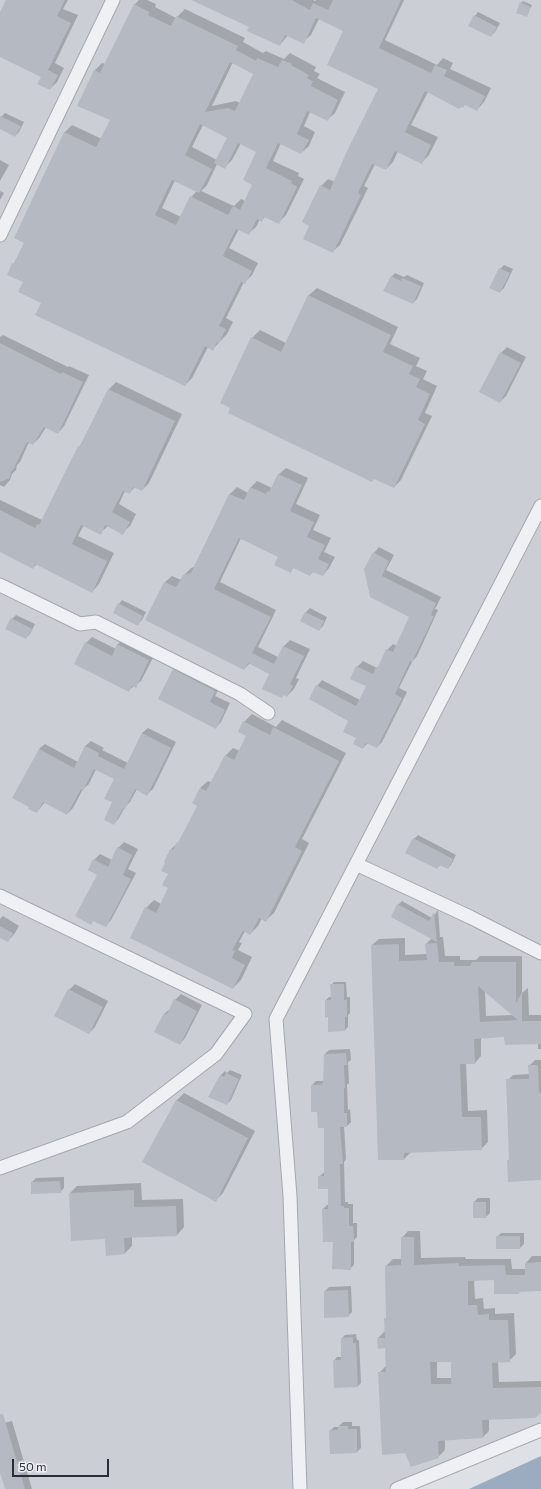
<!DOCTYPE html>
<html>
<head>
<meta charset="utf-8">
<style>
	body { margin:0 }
	#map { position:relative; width:541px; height:1489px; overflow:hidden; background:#dde0e5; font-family:Commissioner,sans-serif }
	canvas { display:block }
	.scale { position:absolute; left:12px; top:1459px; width:97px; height:18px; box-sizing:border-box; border:2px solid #282e39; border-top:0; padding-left:5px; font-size:12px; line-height:14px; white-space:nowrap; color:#282e39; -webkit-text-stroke:3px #eceef3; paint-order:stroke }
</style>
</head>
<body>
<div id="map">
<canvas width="541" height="1489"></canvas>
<div class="scale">50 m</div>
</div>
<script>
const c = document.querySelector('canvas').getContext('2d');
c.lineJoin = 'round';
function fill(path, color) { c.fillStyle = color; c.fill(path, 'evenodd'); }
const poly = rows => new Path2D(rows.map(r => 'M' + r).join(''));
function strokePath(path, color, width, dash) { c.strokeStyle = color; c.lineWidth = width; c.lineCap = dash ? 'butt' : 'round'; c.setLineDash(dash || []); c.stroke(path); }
const built = poly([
	[0,0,541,0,541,1438,415,1489,0,1489]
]);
const water = poly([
	[541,1456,541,1489,469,1489]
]);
const shadow = poly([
	[7,0,68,0,63,9,78,15,55,63,64,68,57,82,50,89,42,77,0,56,0,15],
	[139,0,147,0,156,4,155,7,176,18,185,9,245,38,243,42,263,53,266,51,284,59,290,53,316,67,314,71,320,74,317,78,345,92,335,113,327,120,310,112,304,126,315,132,309,146,301,153,281,143,273,161,299,173,298,176,304,179,286,215,278,223,266,216,262,220,260,219,256,227,248,234,239,229,229,248,258,263,252,275,245,282,244,282,226,318,233,322,227,334,213,349,208,347,192,378,185,385,42,302,24,282,8,275,25,242,64,133,72,125,102,139,111,120,95,70,102,63,105,64,134,5],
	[233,62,255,73,240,103,236,101,212,106],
	[203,125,228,137,217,160,192,147],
	[241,143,258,152,254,184,245,201,241,199,234,206,201,191,207,185,217,164,224,168,232,160],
	[175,180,197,191,191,197,181,217,162,208],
	[194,0,313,0,315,1,316,0,404,0,385,40,437,65,443,58,453,63,450,69,491,88,484,102,477,110,466,104,428,92,411,125,438,137,429,155,422,162,398,151,393,162,386,169,375,164,364,186,368,188,340,245,332,252,311,225,321,186,328,179,335,182,379,88,344,30,319,19,311,35,303,42,288,35,280,45,250,27],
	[523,1,532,5,526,16,521,3],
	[478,12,500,23,495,32,491,36,475,16],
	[5,113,24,122,19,132,15,136,0,128,0,118],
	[0,160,9,165,0,181],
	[0,191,4,193,0,200],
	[504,265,513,269,504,288,500,292,500,269],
	[395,273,404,277,407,275,424,283,417,299,413,303,391,277],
	[317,288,398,327,390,344,420,358,416,366,427,371,423,379,437,386,425,413,432,416,401,480,394,487,252,338,260,330,286,343,309,295],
	[3,335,68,367,69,366,89,375,64,426,58,433,46,427,40,437,33,444,29,442,20,462,17,465,16,470,12,474,10,480,4,487,0,485,0,337],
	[507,347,526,357,506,396,500,402,501,353],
	[116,382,182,414,149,483,142,490,135,487,129,493,125,491,119,504,136,514,130,526,122,533,108,526,100,533,84,525,78,536,114,553,99,584,92,592,37,564,33,568,0,551,0,500,42,520,43,519,109,389],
	[286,468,308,478,296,504,320,515,313,530,331,538,324,552,335,557,329,568,323,575,314,571,310,575,294,567,290,571,279,557,241,538,220,582,276,610,258,647,278,657,284,646,290,640,310,649,296,678,299,679,294,689,287,696,284,694,281,697,270,673,250,663,244,669,147,619,165,582,172,576,181,580,184,575,191,568,194,567,230,494,237,487,248,493,251,487,257,481,272,488,279,474],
	[379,547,394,555,386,570,441,597,435,609,438,610,417,656,412,662,399,688,407,692,382,742,377,747,368,743,363,748,350,720,310,699,317,686,322,680,360,700,367,686,357,667,363,661,377,668,381,663,387,650,393,644,397,646,410,617,371,596,374,553],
	[122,600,146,612,142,620,138,624,119,604],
	[310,608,327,617,323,626,319,630,302,621,306,612],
	[16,615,35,624,30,634,26,638,12,619],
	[92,637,116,649,118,644,124,638,155,654,141,681,129,690,86,643],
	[179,664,221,685,215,696,230,703,221,722,215,728,173,670],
	[252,714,276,727,282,720,346,753,302,839,309,843,274,913,266,920,262,918,258,926,250,934,245,931,239,942,242,943,238,950,252,957,241,980,233,988,146,908,154,900,161,904,169,887,171,849,179,842,198,806,200,788,208,781,212,783,226,755,233,748,240,751,248,736,244,722],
	[148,728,176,742,153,789,147,794,137,789,130,802,125,807,119,818,114,824,114,802,116,778,96,769,89,784,83,789,73,808,67,814,45,802,37,812,39,749,45,744,78,762,85,746,91,741,104,748,102,750,128,763,142,733],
	[418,835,456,855,451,865,448,868,440,865,437,868,414,839],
	[124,842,138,849,128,869,136,873,111,920,106,926,94,920,91,923,98,874,89,869,94,860,100,854,112,860,118,848],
	[402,901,432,918,438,910,440,937,443,937,445,956,460,956,460,960,476,960,480,956,522,956,522,993,528,988,529,1015,541,1015,541,1049,538,1049,538,1043,505,1036,481,1037,481,1056,475,1063,466,1063,468,1111,487,1110,488,1142,481,1149,411,1152,404,1159,372,945,379,939,405,938,405,955,427,954,426,944,432,938,398,905],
	[485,990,513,1015,486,1016],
	[3,916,19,926,15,933,8,941,0,937,0,919],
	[334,982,346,982,347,997,350,997,350,1013,348,1015,348,1027,345,1030,329,1016,326,1000,329,997,332,997,331,985],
	[75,984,108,1001,95,1027,89,1033,69,990],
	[181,994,202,1005,185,1038,180,1044,156,1032,165,1013,171,1008,175,1000],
	[350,1049,351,1060,348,1062,349,1083,347,1085,348,1110,350,1109,351,1122,347,1126,344,1126,346,1159,344,1162,345,1202,348,1202,348,1204,353,1204,353,1223,357,1223,357,1237,354,1240,354,1265,350,1269,334,1241,323,1209,327,1205,329,1205,329,1188,319,1177,323,1173,325,1173,325,1127,318,1111,312,1085,316,1081,325,1081,325,1054,329,1050],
	[535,1060,541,1060,541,1179,508,1161,510,1158,508,1080,513,1075,530,1074,529,1066],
	[230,1070,242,1075,231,1100,227,1104,216,1085,221,1075,225,1071,227,1073],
	[184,1093,255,1131,223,1193,216,1200,176,1101],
	[64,1177,64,1188,60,1192,32,1182,36,1178],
	[141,1183,142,1200,183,1199,184,1227,177,1235,132,1237,132,1246,125,1253,106,1238,70,1193,77,1186],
	[478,1198,490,1198,490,1213,486,1217,474,1202],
	[408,1231,420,1231,421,1258,465,1257,466,1259,511,1259,512,1269,526,1269,526,1263,532,1256,541,1256,541,1290,520,1291,519,1293,495,1279,474,1280,475,1299,483,1298,484,1309,495,1308,495,1314,514,1313,516,1354,509,1361,498,1361,499,1382,541,1381,541,1412,489,1419,489,1431,483,1437,445,1439,445,1450,438,1457,379,1373,386,1366,386,1347,378,1338,385,1331,385,1319,387,1316,386,1266,393,1259,402,1259,402,1238],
	[437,1361,452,1361,452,1378,437,1378],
	[501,1233,524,1233,524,1244,520,1248,497,1237],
	[351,1286,352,1312,348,1316,325,1291,329,1287],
	[356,1334,357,1340,359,1340,361,1383,358,1386,334,1361,337,1357,342,1357,342,1338,345,1335],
	[12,1421,32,1489,7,1489,0,1468,0,1424],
	[343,1422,352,1422,352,1426,360,1426,361,1448,357,1452,331,1453,330,1431,334,1427,338,1427]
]);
const building = poly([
	[6,0,65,0,57,16,71,23,48,70,58,75,50,90,37,84,41,77,0,57,0,12],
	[191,0,292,0,310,10,313,3,328,10,333,0,401,0,379,48,431,73,435,65,447,70,444,76,485,96,477,111,465,105,463,108,461,107,459,109,425,91,405,132,431,145,422,164,395,151,386,170,372,164,358,193,361,195,333,253,303,239,309,226,302,222,320,185,330,190,347,151,378,89,327,65,343,31,316,18,304,44,285,35,280,46,247,31,249,27],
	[520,2,531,7,527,17,516,13],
	[134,4,149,12,148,15,171,26,176,16,238,46,236,50,256,61,257,58,278,67,282,60,292,64,291,65,309,75,307,78,313,81,311,86,338,100,328,121,307,111,297,134,309,140,301,154,278,143,266,168,292,181,291,183,297,187,279,224,264,217,262,222,257,219,249,235,236,229,223,256,252,271,245,284,241,282,219,326,226,329,219,343,217,342,213,351,205,346,185,386,35,315,41,303,18,292,23,282,7,275,12,263,14,264,24,243,14,238,64,132,96,147,110,120,77,106,94,70,100,73],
	[230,62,253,74,235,111,228,108,205,112],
	[200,124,227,138,214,163,225,169,238,143,256,152,243,180,252,185,240,210,233,206,228,215,190,196,176,225,155,215,172,180,199,193,210,173,212,169,185,155],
	[474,15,497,27,491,37,468,26],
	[0,116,21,126,15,137,0,129],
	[499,268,510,273,500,293,489,288],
	[391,276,401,281,402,278,421,286,413,304,383,291],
	[308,295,391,335,383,352,413,366,409,374,420,379,416,387,430,394,418,420,425,424,394,488,374,479,372,482,228,413,230,408,220,403,251,337,281,352],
	[0,343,61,374,62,372,83,382,58,434,44,427,33,445,27,442,13,470,11,471,10,478,0,482],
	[500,352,521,363,500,403,479,392],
	[108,389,175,421,142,491,133,487,130,494,123,491,112,512,130,522,123,535,105,525,101,535,81,525,72,544,107,561,92,593,35,564,33,569,0,552,0,510,35,528,37,524,39,525,78,446,80,447],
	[278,474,302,485,290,511,314,522,307,537,325,545,318,559,329,564,323,576,312,572,310,576,293,568,291,573,274,565,278,557,239,538,214,589,271,617,252,653,274,664,283,646,304,656,290,684,293,686,287,697,283,695,282,698,262,689,269,674,248,663,244,670,145,620,164,582,176,587,183,575,191,573,229,494,244,500,250,487,266,494,267,491,269,492],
	[373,552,389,561,382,576,436,603,431,615,434,616,412,662,410,661,395,694,402,698,377,748,366,743,363,749,353,744,356,738,343,732,348,721,309,699,316,685,356,706,366,686,350,679,356,666,373,674,376,667,378,667,386,649,393,652,409,617,370,597,364,569],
	[118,603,143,616,138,626,113,613],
	[305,612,324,621,319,631,300,621],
	[11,618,32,629,26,639,5,629],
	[85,642,112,656,117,644,149,660,136,688,132,686,129,692,74,664],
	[173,669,215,691,210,702,225,710,216,729,158,699],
	[243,721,270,735,273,727,339,761,295,847,302,851,266,922,259,918,250,935,243,931,232,950,235,951,232,958,245,965,233,989,130,938,145,907,156,913,168,888,162,885,168,874,161,871,165,863,164,862,170,849,173,850,177,842,178,843,197,806,192,803,200,788,206,791,225,755,234,760,246,736,238,732],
	[142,733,171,748,147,796,135,789,125,809,123,808,114,825,104,820,112,802,104,799,114,779,94,769,83,791,81,789,67,815,43,802,37,813,28,809,29,807,12,798,39,749,74,768,85,746,99,753,98,756,124,769],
	[413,838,453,859,448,869,439,865,437,869,405,853],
	[117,847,132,855,123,875,131,879,106,927,93,921,91,925,75,916,97,875,88,870,93,859,108,867],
	[397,904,429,921,434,912,437,942,391,917],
	[0,926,13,933,8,942,0,938],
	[437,943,439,962,454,962,454,966,470,966,472,962,516,962,516,1003,522,992,522,1021,541,1021,541,1044,505,1045,504,1037,474,1039,475,1064,460,1064,462,1117,481,1117,482,1150,404,1153,404,1160,378,1160,371,945,399,944,399,961,427,960,425,944],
	[478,986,513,1016,518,1020,480,1022],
	[330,984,344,984,344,1000,347,1000,347,1017,345,1017,345,1031,328,1032,328,1017,325,1018,325,1000,331,1000],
	[68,989,103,1007,89,1034,54,1016],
	[174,999,197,1011,180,1045,154,1032,164,1013,167,1014],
	[346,1053,347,1065,344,1065,345,1088,344,1088,344,1113,347,1113,347,1127,340,1127,343,1164,340,1164,341,1206,344,1206,344,1208,349,1208,349,1226,353,1226,354,1242,351,1242,351,1270,332,1269,333,1242,323,1242,322,1209,328,1209,328,1189,318,1189,318,1176,324,1176,324,1128,318,1128,317,1112,311,1112,311,1085,323,1084,324,1054],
	[528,1065,538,1065,539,1093,541,1093,541,1180,508,1182,507,1160,509,1160,506,1079,529,1079],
	[226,1073,239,1079,227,1105,208,1097,220,1075,224,1077],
	[176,1100,248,1138,216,1202,142,1162],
	[60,1181,61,1193,31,1194,31,1182],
	[134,1190,134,1207,176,1206,177,1236,124,1238,125,1254,106,1256,105,1239,71,1241,69,1193],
	[473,1202,486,1202,486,1218,473,1218],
	[496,1236,520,1236,520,1249,496,1249],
	[401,1237,414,1237,414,1265,459,1263,459,1266,505,1265,506,1275,525,1275,525,1263,541,1262,541,1291,519,1292,519,1294,494,1294,494,1280,468,1281,468,1305,477,1305,478,1315,489,1314,489,1320,508,1320,510,1362,492,1363,493,1388,541,1387,541,1413,535,1418,482,1420,483,1438,438,1441,439,1458,411,1467,405,1453,382,1455,378,1372,386,1372,385,1348,378,1349,377,1338,385,1338,384,1318,386,1318,385,1266,401,1265],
	[430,1362,451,1362,451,1384,431,1384],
	[348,1290,349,1317,324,1318,324,1291],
	[353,1337,353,1343,356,1343,358,1387,334,1388,333,1360,341,1360,341,1338],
	[0,1414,3,1414,25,1489,5,1489,0,1473],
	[338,1426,348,1426,348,1429,357,1429,357,1453,330,1454,329,1430,338,1430]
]);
const minor = poly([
	[0,235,113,0],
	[0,585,80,624,96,622,240,694,268,713],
	[356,864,470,917,541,953],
	[0,896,245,1014,216,1054,127,1122,0,1168],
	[300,1489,290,1196,276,1019,541,506],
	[397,1489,541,1430]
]);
fill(built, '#cbcfd5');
fill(water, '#9bacc1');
fill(shadow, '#0003');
fill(building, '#b5b9c1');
strokePath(minor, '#a3a7ae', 15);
strokePath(minor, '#eff0f4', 13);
</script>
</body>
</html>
